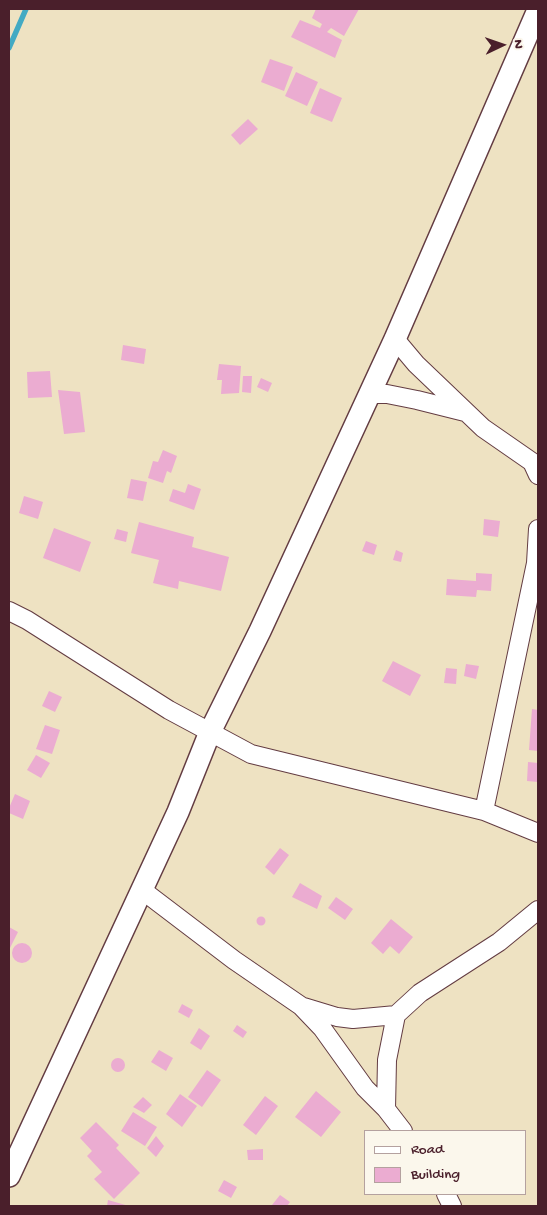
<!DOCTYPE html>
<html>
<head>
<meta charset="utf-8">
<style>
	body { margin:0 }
	#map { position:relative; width:547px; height:1215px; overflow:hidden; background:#eee2c2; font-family:"Gochi Hand",sans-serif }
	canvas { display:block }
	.frame { position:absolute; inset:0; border:10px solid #4a1f2b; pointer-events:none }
	.legend { position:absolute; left:364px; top:1130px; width:162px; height:65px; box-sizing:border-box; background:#fbf7ec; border:1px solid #b4a19f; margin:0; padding:6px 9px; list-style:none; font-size:15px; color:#4a1f2b }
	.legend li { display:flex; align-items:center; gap:10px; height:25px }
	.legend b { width:25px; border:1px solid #b4a19f }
	.north { position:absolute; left:477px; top:20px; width:50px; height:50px; -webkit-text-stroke:4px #fbf7ec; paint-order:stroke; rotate:87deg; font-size:14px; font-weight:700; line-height:20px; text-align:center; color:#4a1f2b }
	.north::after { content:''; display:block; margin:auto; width:18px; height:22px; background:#4a1f2b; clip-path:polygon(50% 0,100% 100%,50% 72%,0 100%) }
</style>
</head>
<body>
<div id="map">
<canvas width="547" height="1215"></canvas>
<div class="frame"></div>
<ul class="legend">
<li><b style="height:6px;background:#fff"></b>Road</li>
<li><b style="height:14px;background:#ebacd1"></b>Building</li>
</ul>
<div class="north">N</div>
</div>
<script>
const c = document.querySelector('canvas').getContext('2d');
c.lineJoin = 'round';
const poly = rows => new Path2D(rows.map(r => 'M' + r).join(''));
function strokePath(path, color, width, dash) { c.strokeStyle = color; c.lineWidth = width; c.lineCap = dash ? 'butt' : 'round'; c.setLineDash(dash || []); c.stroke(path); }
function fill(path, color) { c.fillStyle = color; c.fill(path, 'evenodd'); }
const stream = poly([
	[9,48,26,9]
]);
const building = poly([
	[316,9,359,9,344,36,331,28,327,32,342,40,335,58,291,37,300,20,320,28,322,24,312,18],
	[270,59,293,67,284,91,261,82],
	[296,72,318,82,307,106,285,96],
	[320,88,342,98,332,122,310,113],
	[248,119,258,129,240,145,231,135],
	[123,345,146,349,144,364,121,360],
	[219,364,241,366,239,393,221,394,222,380,217,380],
	[50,371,52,397,28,398,27,372],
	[243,376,252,376,251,393,242,392],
	[261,378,272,383,268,392,257,387],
	[58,390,80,392,85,432,64,434],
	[163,450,177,456,171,473,167,471,163,483,148,478,153,461,158,462],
	[131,479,147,482,143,501,127,498],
	[188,484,201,489,194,510,169,501,173,489,185,493],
	[24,496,43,502,38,519,19,513],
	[484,519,500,521,498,537,483,535],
	[139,522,194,537,192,547,229,557,221,591,179,581,178,589,153,583,159,560,131,553],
	[54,528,91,542,80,572,43,558],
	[117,529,128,532,126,542,114,539],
	[366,541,377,545,374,555,362,551],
	[396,550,403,553,401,562,393,560],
	[476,573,492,574,491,591,477,590,476,597,446,595,447,579,476,581],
	[393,661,421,675,410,696,382,681],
	[466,664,479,666,476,679,464,676],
	[446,668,457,669,456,684,444,683],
	[49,691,62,697,55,712,42,706],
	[532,709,538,710,538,751,529,750],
	[45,725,60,730,52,754,36,749],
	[36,755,50,763,41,778,27,770],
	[528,762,538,763,538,782,527,781],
	[15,794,30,801,23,819,9,813,9,808],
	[280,848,289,855,274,875,265,867],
	[300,883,322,896,317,909,292,897],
	[336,897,353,909,345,920,328,908],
	'256.5 921a4.5 4.5 0 1 1 9 0a4.5 4.5 0 1 1-9 0Z',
	[391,919,413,937,399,954,390,946,383,954,371,943],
	[9,927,18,932,9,950],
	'12 953a10 10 0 1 1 20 0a10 10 0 1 1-20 0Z',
	[182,1004,193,1010,189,1018,178,1012],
	[237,1025,247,1032,243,1038,233,1031],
	[199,1028,210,1036,201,1050,190,1043],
	[159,1050,173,1058,166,1071,151,1062],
	'111 1065a7 7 0 1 1 14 0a7 7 0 1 1-14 0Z',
	[207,1070,221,1080,202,1107,188,1097],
	[316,1091,341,1112,321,1137,295,1117],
	[180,1094,197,1106,182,1127,166,1114],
	[265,1096,278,1106,256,1135,243,1125],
	[143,1097,152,1105,144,1113,133,1107],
	[133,1112,157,1127,145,1146,121,1131],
	[96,1122,119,1145,116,1148,140,1173,114,1199,94,1179,102,1172,87,1156,92,1151,80,1138],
	[156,1136,164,1146,156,1157,147,1148],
	[263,1149,263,1160,248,1160,247,1150],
	[224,1180,237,1187,231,1198,218,1191],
	[280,1195,290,1202,287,1206,275,1206,272,1205],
	[108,1200,129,1206,107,1206]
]);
const minor = poly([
	[395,339,416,364,483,428,532,462,538,475],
	[369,394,387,394,417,400,465,412],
	[9,611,27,620,169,710,251,754,484,811,538,833],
	[484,811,536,563,538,529],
	[142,890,234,960,301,1006,322,1028,365,1088,386,1109,403,1131],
	[304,1007,337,1017,353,1019,396,1015],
	[386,1109,387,1060,396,1015,420,993,499,942,538,910],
	[446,1194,452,1206]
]);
const tertiary = poly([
	[9,1176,178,812,210,732,260,631,395,339,538,10]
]);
strokePath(stream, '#43aac3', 5.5);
fill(building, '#ebacd1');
strokePath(minor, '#633c42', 20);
strokePath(tertiary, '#633c42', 24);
strokePath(minor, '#fff', 18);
strokePath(tertiary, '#fff', 21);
</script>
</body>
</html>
